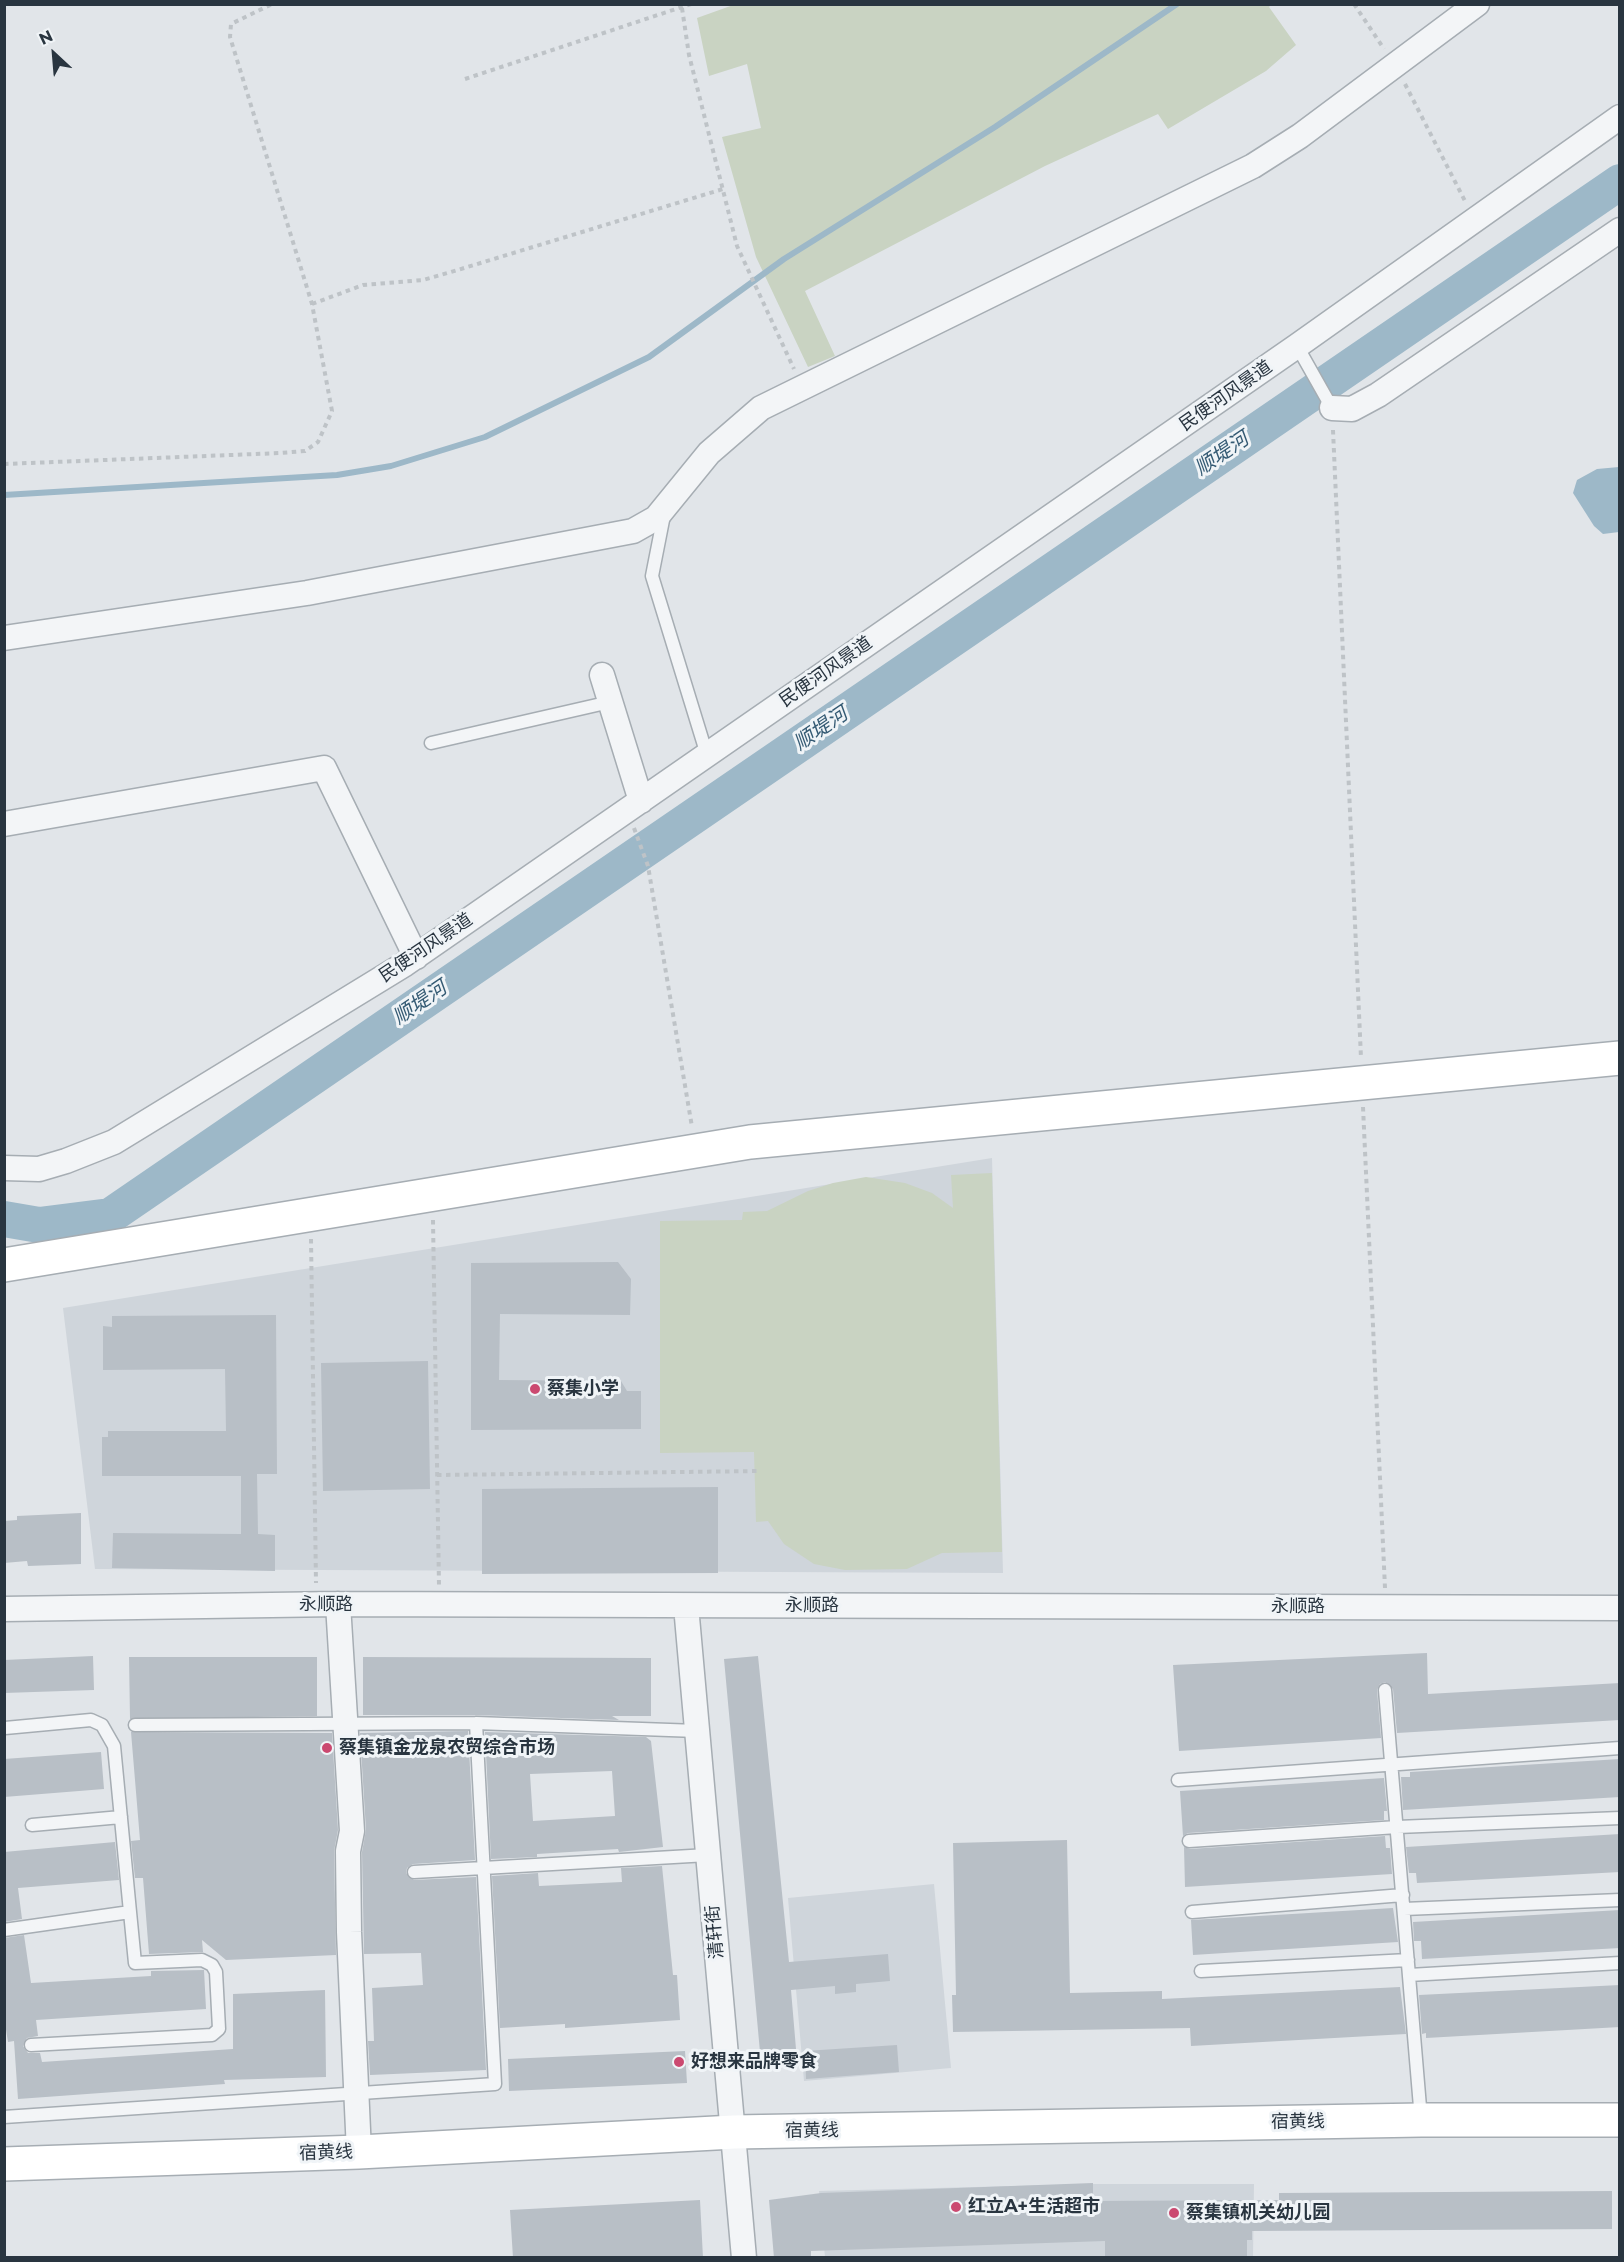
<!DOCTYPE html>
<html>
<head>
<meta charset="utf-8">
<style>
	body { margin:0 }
	#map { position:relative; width:1624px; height:2262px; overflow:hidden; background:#e1e5e9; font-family:Montserrat,sans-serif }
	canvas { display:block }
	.frame { position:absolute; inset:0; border:6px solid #293540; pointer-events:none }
	.north { position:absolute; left:24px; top:24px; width:60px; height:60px; -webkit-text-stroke:4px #f0f4f7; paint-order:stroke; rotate:334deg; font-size:16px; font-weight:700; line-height:24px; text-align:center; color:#293540 }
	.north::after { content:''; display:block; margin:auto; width:21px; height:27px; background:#293540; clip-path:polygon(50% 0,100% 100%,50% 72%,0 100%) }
</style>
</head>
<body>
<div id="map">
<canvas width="1624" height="2262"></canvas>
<div class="frame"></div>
<div class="north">N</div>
</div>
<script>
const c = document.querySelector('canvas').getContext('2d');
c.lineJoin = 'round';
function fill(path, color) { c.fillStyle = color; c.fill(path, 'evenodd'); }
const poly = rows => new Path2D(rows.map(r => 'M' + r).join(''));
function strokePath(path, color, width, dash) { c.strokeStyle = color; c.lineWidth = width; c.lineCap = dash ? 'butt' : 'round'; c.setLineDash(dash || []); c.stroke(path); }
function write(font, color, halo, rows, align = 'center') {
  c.font = font + ' Montserrat,"Noto Sans SC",sans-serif'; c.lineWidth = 6; c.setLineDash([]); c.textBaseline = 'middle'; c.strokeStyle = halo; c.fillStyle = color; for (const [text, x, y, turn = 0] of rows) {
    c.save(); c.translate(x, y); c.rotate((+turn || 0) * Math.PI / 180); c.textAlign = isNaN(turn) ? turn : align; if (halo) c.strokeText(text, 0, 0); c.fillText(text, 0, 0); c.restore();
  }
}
const built = poly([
	[992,1158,1003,1573,95,1569,63,1308],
	[934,1884,951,2068,804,2081,788,1898],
	[1092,2184,1254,2184,1253,2257,825,2257,819,2191]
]);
const green = poly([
	[736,4,1271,5,1269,7,1296,45,1266,71,1168,129,1158,114,1045,166,805,291,835,356,808,367,756,257,722,137,761,128,747,64,709,76,697,18],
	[992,1173,1002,1552,942,1553,907,1569,845,1570,814,1564,784,1544,768,1521,756,1522,754,1452,660,1453,660,1221,742,1220,743,1212,767,1211,808,1191,833,1183,866,1177,905,1183,932,1193,953,1208,951,1175]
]);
const water = poly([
	[1619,467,1619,532,1603,534,1594,526,1573,493,1577,480,1597,469]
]);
const stream = poly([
	[4,495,337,475,391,466,485,437,649,357,784,259,995,127,1177,4]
]);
const river = poly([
	[4,1219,39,1225,110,1216,1620,182]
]);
const building = poly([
	[618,1262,631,1279,630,1315,500,1314,499,1380,621,1381,627,1391,641,1391,641,1429,471,1430,471,1263],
	[276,1315,277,1474,257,1474,258,1534,275,1535,275,1571,112,1568,113,1533,241,1534,241,1476,102,1476,102,1437,108,1437,108,1431,226,1431,225,1369,103,1370,103,1326,112,1327,112,1316],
	[428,1361,430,1489,323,1491,321,1363],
	[718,1487,718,1573,482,1574,482,1489],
	[81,1513,81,1564,28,1566,27,1561,4,1563,4,1521,17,1520,17,1516],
	[1427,1653,1428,1694,1620,1683,1620,1720,1397,1733,1393,1689,1385,1682,1380,1684,1377,1690,1381,1738,1179,1751,1173,1665],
	[93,1656,94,1690,4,1693,4,1660],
	[758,1656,789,1962,888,1954,890,1981,856,1984,856,1992,835,1994,835,1986,791,1990,796,2049,760,2052,724,1659],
	[129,1657,317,1657,317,1716,130,1719],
	[363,1657,651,1658,651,1716,612,1716,619,1720,476,1715,363,1715],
	[468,1731,475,1860,413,1864,407,1868,406,1873,414,1880,476,1877,486,2070,370,2075,368,2041,374,2041,372,1988,423,1985,421,1953,364,1954,362,1852,366,1830,360,1733],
	[131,1732,332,1733,338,1830,334,1851,336,1955,226,1960,202,1940,203,1952,149,1954,143,1878,135,1878,131,1841,140,1840],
	[485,1732,646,1737,651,1741,663,1847,619,1852,618,1849,537,1854,537,1857,491,1859],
	[612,1771,615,1816,533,1821,530,1774],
	[101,1752,104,1789,4,1797,4,1759],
	[1620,1759,1620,1797,1403,1810,1401,1777,1410,1777,1410,1772],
	[1384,1778,1387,1811,1384,1811,1384,1820,1188,1833,1183,1836,1180,1791],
	[1620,1834,1620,1872,1417,1883,1416,1873,1409,1873,1406,1847],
	[1385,1836,1386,1848,1390,1848,1392,1874,1185,1887,1184,1847,1190,1849],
	[1067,1840,1070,1993,1162,1991,1162,1999,1400,1987,1406,2034,1191,2046,1190,2028,953,2032,952,1995,956,1995,953,1843],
	[115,1842,119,1880,18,1888,22,1919,4,1922,4,1852],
	[662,1866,673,1975,677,1975,680,2020,565,2028,565,2024,500,2028,492,1876,538,1873,539,1886,622,1882,621,1868],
	[1393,1908,1398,1942,1193,1955,1191,1920],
	[1620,1910,1620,1948,1422,1959,1421,1941,1414,1941,1413,1922],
	[24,1935,31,1983,151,1976,151,1971,204,1970,206,2009,36,2020,38,2036,27,2038,23,2046,28,2053,40,2053,42,2062,233,2049,233,1994,325,1990,326,2077,224,2080,225,2084,18,2099,14,2041,8,2042,4,2017,4,1938],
	[1620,1985,1620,2027,1426,2038,1426,2033,1422,2034,1419,1995],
	[897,2045,899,2072,806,2079,805,2051],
	[685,2051,687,2083,509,2091,508,2059],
	[1093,2183,1093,2201,1279,2200,1279,2193,1612,2191,1612,2229,1252,2231,1252,2240,1247,2240,1247,2258,1105,2258,1105,2241,811,2251,811,2258,774,2258,769,2200,821,2193],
	[700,2200,703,2258,513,2258,510,2210]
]);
const path = poly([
	[1354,4,1384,49],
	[682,8,689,55,737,246,794,369],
	[465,79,691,4],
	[1405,84,1466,203],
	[312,304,363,285,423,280,451,272,723,189],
	[1333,430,1361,1058],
	[4,464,281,453,305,451,318,442,332,411,312,304,230,37,231,24,272,4],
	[634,828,648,866,692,1127],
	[1363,1107,1385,1588],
	[433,1220,439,1585],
	[311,1239,316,1583],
	[437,1475,761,1471]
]);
const lane = poly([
	[1297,346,1332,408],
	[664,515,652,576,707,755],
	[431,743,610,702],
	[1385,1690,1421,2119],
	[135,1725,476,1723,697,1731],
	[1178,1780,1620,1748],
	[32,1825,121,1817],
	[1189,1841,1397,1827,1620,1818],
	[414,1872,708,1855],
	[1404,1909,1620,1900],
	[1192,1912,1403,1895],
	[4,1930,130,1912,114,1746,102,1725,91,1720,5,1728],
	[1201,1971,1408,1960],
	[1409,1975,1620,1963],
	[31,2045,212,2035,219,2029,216,1972,212,1965,202,1960,135,1963,130,1912],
	[4,2117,495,2084,476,1723]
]);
const street = poly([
	[1332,408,1352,409,1378,395,1620,230],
	[4,638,307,593,633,531,656,518,709,453,761,408,1253,166,1300,136,1477,4],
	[602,675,641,801],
	[4,824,324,768,416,957],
	[4,1168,39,1169,66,1161,114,1142,405,964,1297,346,1620,117],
	[338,1604,352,1831,348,1851,349,1932,359,2152],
	[686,1606,744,2258],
	[4,1609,338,1604,1620,1608]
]);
const secondary = poly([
	[4,1265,750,1142,1620,1058],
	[4,2164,359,2152,734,2132,1421,2120,1620,2120]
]);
const markers = [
	[535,1389,6,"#cb4970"],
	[327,1748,6,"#cb4970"],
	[679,2062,6,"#cb4970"],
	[956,2207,6,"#cb4970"],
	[1174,2213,6,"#cb4970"]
];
const streetNames = [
	["民便河风景道",1226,396,-35],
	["民便河风景道",826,672,-35],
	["民便河风景道",426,948,-34],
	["永顺路",326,1605],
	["永顺路",812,1606],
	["永顺路",1298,1607],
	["清轩街",715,1932,-95],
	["宿黄线",1298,2122,-1],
	["宿黄线",812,2131,-1],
	["宿黄线",326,2153,-2]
];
const poiNames = [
	["蔡集小学",547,1389],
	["蔡集镇金龙泉农贸综合市场",339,1748],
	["好想来品牌零食",691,2062],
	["红立A+生活超市",968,2207],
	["蔡集镇机关幼儿园",1186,2213]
];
const waterNames = [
	["顺堤河",1222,454,-34],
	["顺堤河",821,729,-34],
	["顺堤河",420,1003,-34]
];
fill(built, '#cfd5db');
fill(green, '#c9d3c2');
fill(water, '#9db8c8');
strokePath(stream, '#9db8c8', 6);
strokePath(river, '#9db8c8', 36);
fill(building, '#b8bfc6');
strokePath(lane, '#a6adb3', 15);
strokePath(street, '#a6adb3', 27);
strokePath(secondary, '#a6adb3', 36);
strokePath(path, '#bec3c7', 4, [4.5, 4.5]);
strokePath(lane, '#f3f5f7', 12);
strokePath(street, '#f3f5f7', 24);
strokePath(secondary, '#fff', 33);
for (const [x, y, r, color] of markers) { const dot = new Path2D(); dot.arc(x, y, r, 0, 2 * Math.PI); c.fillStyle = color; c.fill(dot); strokePath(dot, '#f0f4f7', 2); }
write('18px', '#293540', '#f0f4f7', streetNames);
write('bold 18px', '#293540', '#f0f4f7', poiNames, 'left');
write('italic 20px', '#345a73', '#f0f4f7', waterNames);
</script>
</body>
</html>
